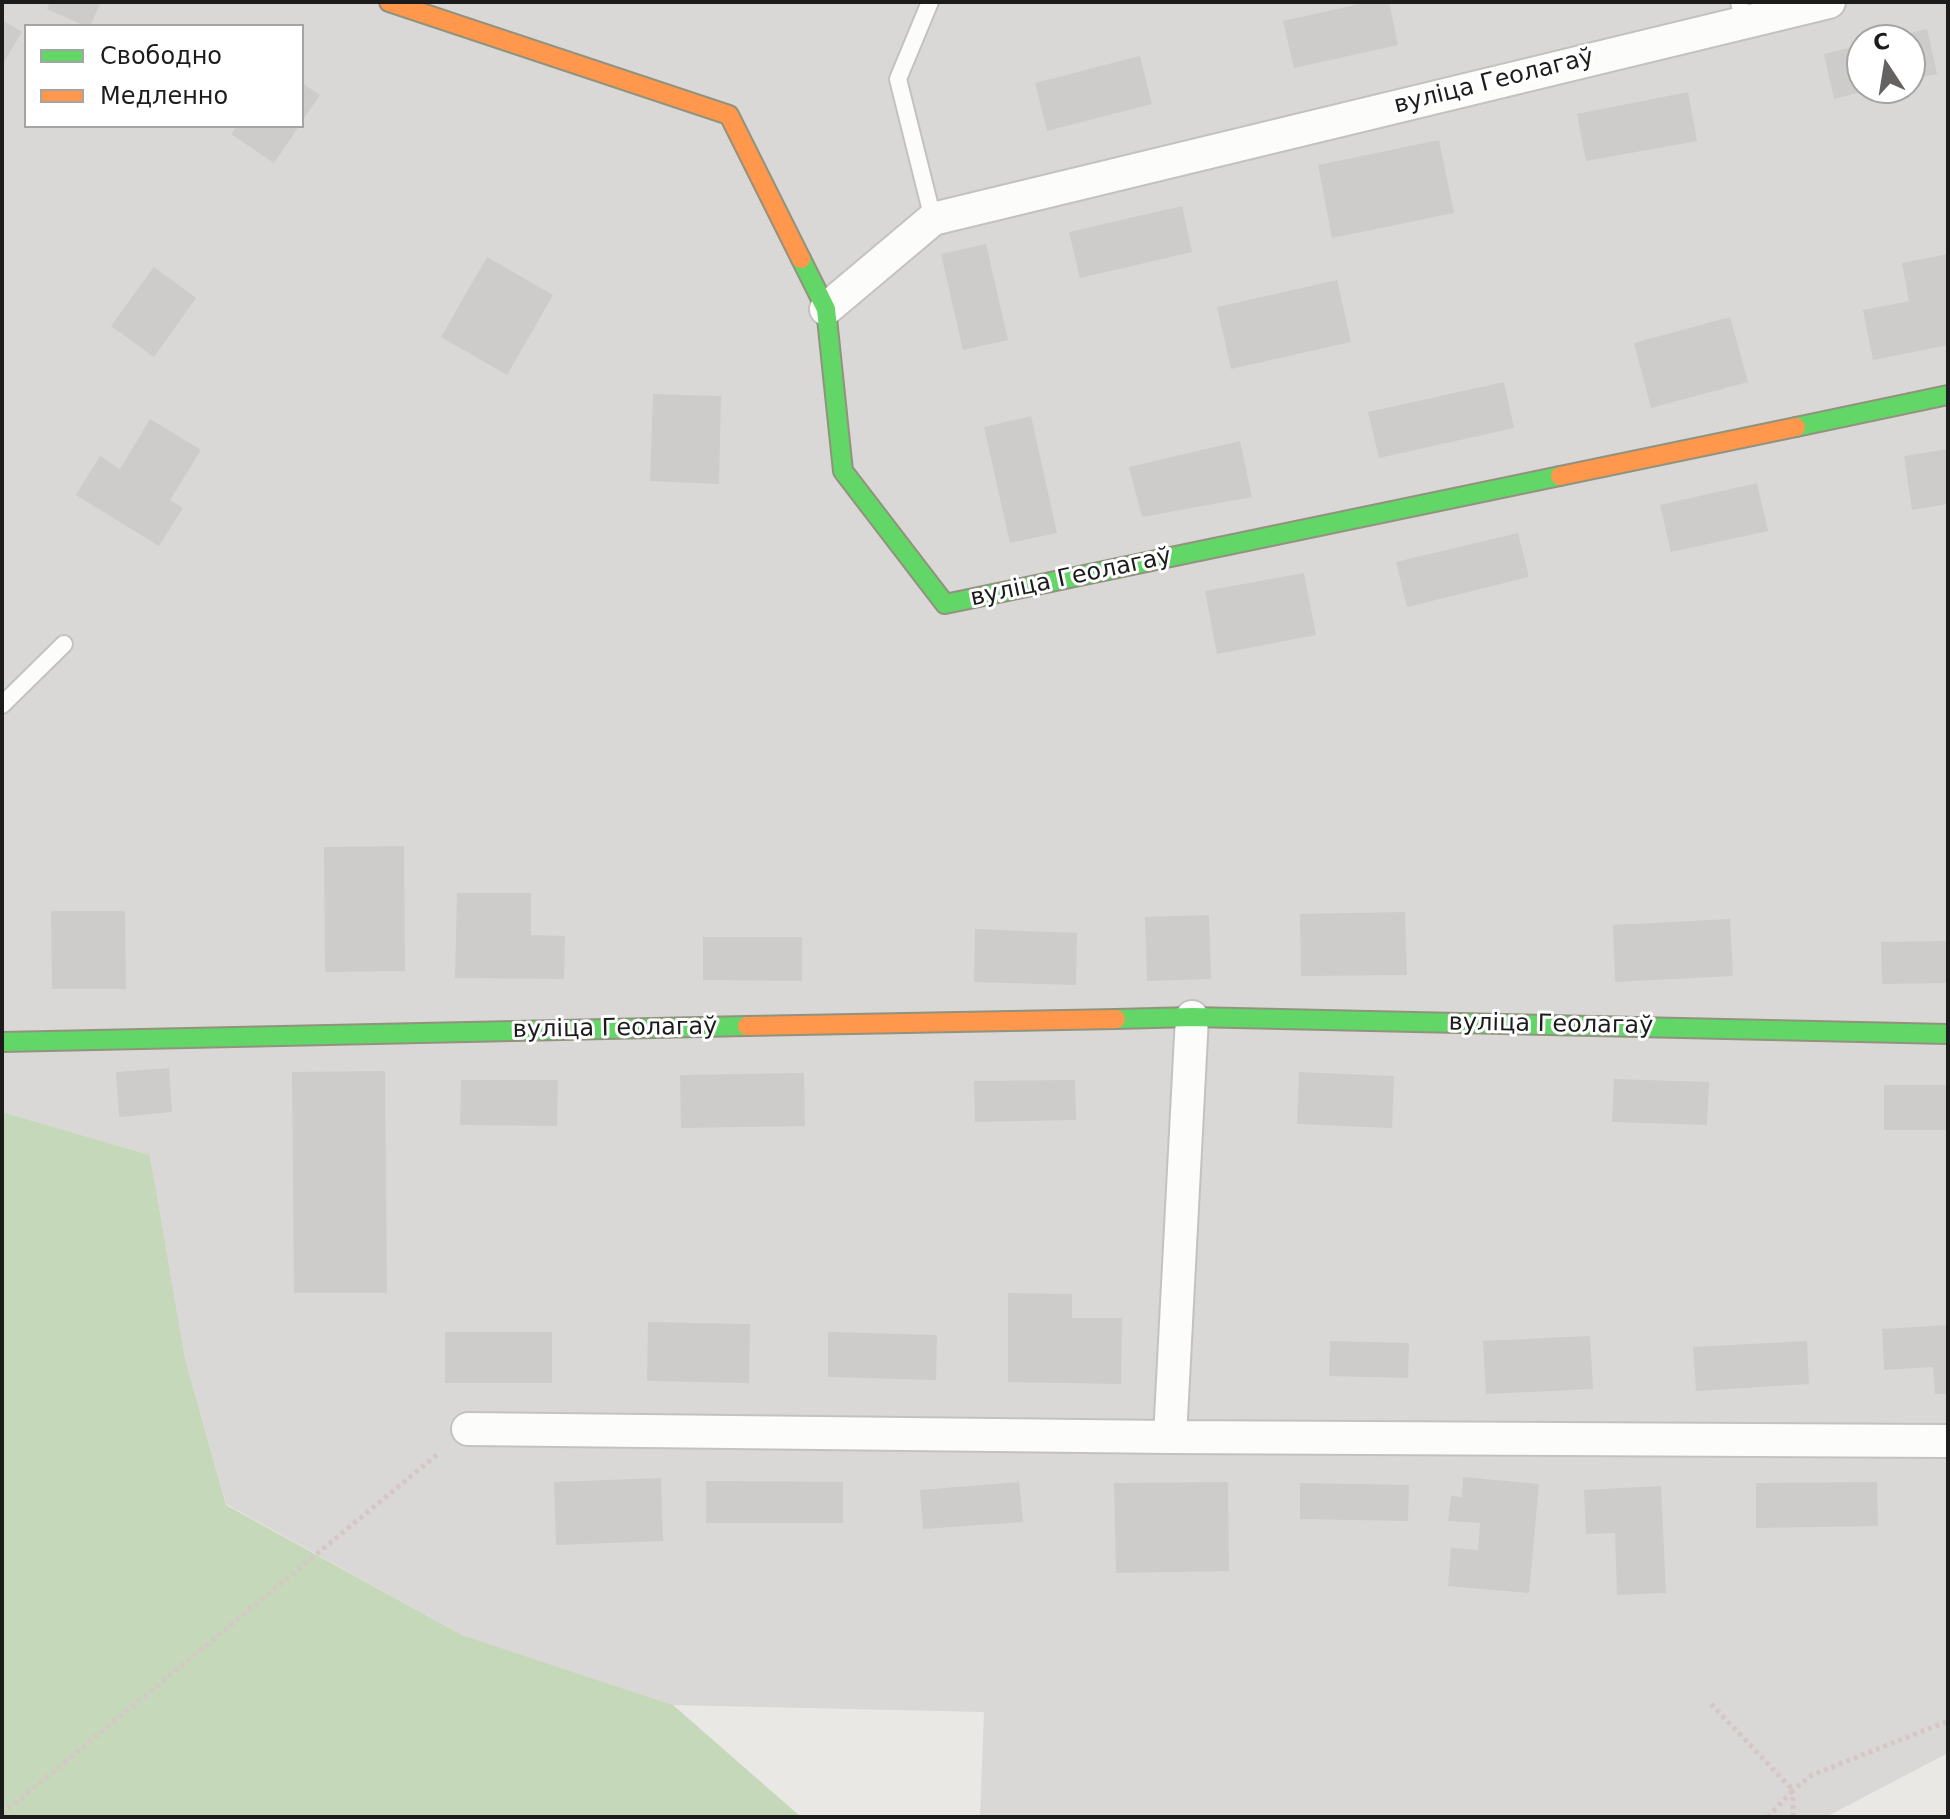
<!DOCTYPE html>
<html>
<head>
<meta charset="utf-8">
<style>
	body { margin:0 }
	#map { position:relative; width:1950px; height:1819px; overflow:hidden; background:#eae8e5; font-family:"DejaVu Sans",sans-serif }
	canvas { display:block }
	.frame { position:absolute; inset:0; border:4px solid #1c1c1c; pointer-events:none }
	.legend { position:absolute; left:24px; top:24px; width:280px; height:104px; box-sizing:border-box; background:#fff; border:2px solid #a4a4a4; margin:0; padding:10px 14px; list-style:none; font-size:24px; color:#1c1c1c }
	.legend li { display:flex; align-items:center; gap:16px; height:40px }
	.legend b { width:40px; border:2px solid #a4a4a4 }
	.north { position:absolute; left:1846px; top:24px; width:80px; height:80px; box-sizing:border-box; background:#fff; border:2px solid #a4a4a4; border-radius:50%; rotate:348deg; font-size:22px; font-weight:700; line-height:32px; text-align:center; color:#1c1c1c }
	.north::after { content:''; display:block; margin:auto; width:28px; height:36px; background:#646362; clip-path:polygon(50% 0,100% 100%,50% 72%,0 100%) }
</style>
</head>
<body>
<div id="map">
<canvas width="1950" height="1819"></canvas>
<div class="frame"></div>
<ul class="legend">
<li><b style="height:10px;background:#63d668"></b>Свободно</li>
<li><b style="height:10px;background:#ff974d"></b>Медленно</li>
</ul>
<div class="north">С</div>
</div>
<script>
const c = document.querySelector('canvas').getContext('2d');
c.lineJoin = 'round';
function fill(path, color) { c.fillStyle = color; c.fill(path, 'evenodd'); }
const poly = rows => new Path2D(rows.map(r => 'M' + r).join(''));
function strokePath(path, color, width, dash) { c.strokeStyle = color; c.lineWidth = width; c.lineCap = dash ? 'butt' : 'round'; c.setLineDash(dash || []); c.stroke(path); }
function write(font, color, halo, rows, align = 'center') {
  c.font = font + ' "DejaVu Sans",sans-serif'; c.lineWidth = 6; c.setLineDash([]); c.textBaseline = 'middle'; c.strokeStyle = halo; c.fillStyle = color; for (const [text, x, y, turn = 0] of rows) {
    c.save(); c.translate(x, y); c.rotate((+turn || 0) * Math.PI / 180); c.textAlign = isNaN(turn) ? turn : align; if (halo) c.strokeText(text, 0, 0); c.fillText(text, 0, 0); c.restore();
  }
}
const residential = poly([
	[2,2,1948,2,1948,1753,1826,1817,980,1817,984,1712,673,1705,462,1635,226,1504,185,1358,150,1155,2,1112],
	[26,26,302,26,302,126,26,126],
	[1862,40,1910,40,1910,88,1862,88]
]);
const forest = poly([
	[2,1112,150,1155,185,1358,226,1505,462,1635,673,1705,801,1817,2,1817]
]);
const building = poly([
	[50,2,101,2,90,26,85,26,47,9],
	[1368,2,1389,2,1398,45,1294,68,1283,21],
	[2,20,22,32,2,65],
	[1927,29,1937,74,1910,80,1910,40,1887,39],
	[1862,45,1862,88,1873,89,1834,99,1824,54],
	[1140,56,1152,104,1047,131,1035,83],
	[302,83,320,95,302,121],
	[1688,92,1697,141,1586,161,1577,114],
	[237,126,299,126,274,163,231,134],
	[1439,140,1454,213,1332,238,1318,165],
	[1182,206,1192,252,1080,278,1069,232],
	[986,244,1008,340,963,350,941,254],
	[1948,254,1948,345,1873,360,1863,310,1909,301,1902,263],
	[487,257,553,295,507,375,441,337],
	[154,267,196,298,154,357,111,326],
	[1337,280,1351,342,1231,369,1217,307],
	[1730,317,1748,382,1651,408,1634,343],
	[1504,382,1514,428,1379,458,1368,412],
	[653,394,721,396,719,484,650,481],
	[1031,416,1057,533,1010,543,984,427],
	[150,419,201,450,170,500,183,508,159,546,76,495,100,456,120,469],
	[1240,441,1252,497,1142,517,1129,467],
	[1948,449,1948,504,1912,510,1904,456],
	[1757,483,1768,531,1671,552,1660,505],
	[1518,533,1529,577,1407,607,1396,562],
	[1304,573,1316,635,1217,654,1205,591],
	[404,846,405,971,325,972,324,847],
	[457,893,531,893,531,935,565,936,564,979,455,978],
	[51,911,125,911,126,989,52,989],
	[1405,912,1407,975,1301,976,1300,914],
	[1209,915,1211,979,1147,981,1145,917],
	[1730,919,1733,976,1615,982,1613,925],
	[975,929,1077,933,1076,985,974,982],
	[703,937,802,937,802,981,703,980],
	[1948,941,1948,983,1882,984,1881,942],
	[169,1068,172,1112,119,1117,116,1072],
	[385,1071,387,1293,294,1293,292,1072],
	[1299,1072,1394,1076,1392,1128,1297,1124],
	[804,1073,805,1126,681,1128,680,1075],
	[1614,1079,1709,1082,1707,1125,1612,1122],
	[461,1080,558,1080,557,1126,460,1125],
	[1075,1080,1076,1120,975,1122,974,1081],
	[1884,1085,1948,1085,1948,1130,1884,1130],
	[1008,1293,1072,1294,1072,1318,1122,1318,1121,1384,1008,1382],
	[648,1322,750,1324,749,1383,647,1381],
	[1948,1325,1948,1394,1935,1394,1933,1367,1884,1370,1882,1329],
	[445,1332,552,1332,552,1383,445,1383],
	[828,1332,937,1335,936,1380,828,1377],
	[1590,1336,1593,1389,1486,1394,1483,1341],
	[1330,1341,1409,1343,1408,1378,1329,1376],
	[1807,1341,1809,1384,1696,1391,1693,1347],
	[1463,1477,1539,1484,1529,1593,1448,1586,1451,1548,1478,1550,1480,1523,1448,1521,1451,1496,1462,1497],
	[661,1478,663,1541,556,1545,554,1482],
	[706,1481,843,1482,843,1523,706,1523],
	[1019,1482,1023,1522,923,1529,920,1490],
	[1228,1482,1229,1571,1116,1573,1114,1483],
	[1877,1482,1878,1526,1756,1528,1756,1483],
	[1300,1483,1409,1485,1408,1521,1300,1519],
	[1661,1486,1666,1593,1617,1595,1615,1533,1586,1534,1584,1490]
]);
const path = poly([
	[1711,1704,1793,1790,1768,1817],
	[2,1814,439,1453],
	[1793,1817,1793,1790,1812,1775,1948,1721]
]);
const lane = poly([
	[930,2,898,79,933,219],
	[1739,2,1744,22],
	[2,705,64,644]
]);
const street = poly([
	[826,309,933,219,1829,2],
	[468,1429,1170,1437,1948,1441],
	[1170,1437,1192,1017]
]);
const fast = poly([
	[801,259,826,309,843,471,945,604,1560,476],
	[1796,427,1948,395],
	[1116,1019,1192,1017,1948,1034],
	[2,1042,747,1026]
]);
const slow = poly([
	[389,2,729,115,801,259],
	[1560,476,1796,427],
	[747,1026,1116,1019]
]);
const streetNames = [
	["вуліца Геолагаў",1494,82,-14],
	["вуліца Геолагаў",1071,578,-12],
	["вуліца Геолагаў",1551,1025,1],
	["вуліца Геолагаў",615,1029,-1]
];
fill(residential, '#d9d8d6');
fill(forest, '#c5d8ba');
fill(building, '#ceccca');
strokePath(lane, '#c3c2c1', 20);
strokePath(street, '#c3c2c1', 36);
strokePath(fast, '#91937e', 22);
strokePath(slow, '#91937e', 22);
strokePath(path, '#d5c7c5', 5, [4, 4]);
strokePath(lane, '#fcfcfb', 16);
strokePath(street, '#fcfcfb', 32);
strokePath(fast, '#63d668', 18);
strokePath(slow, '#ff974d', 18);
write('24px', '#1c1c1c', '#fff', streetNames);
</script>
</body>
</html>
